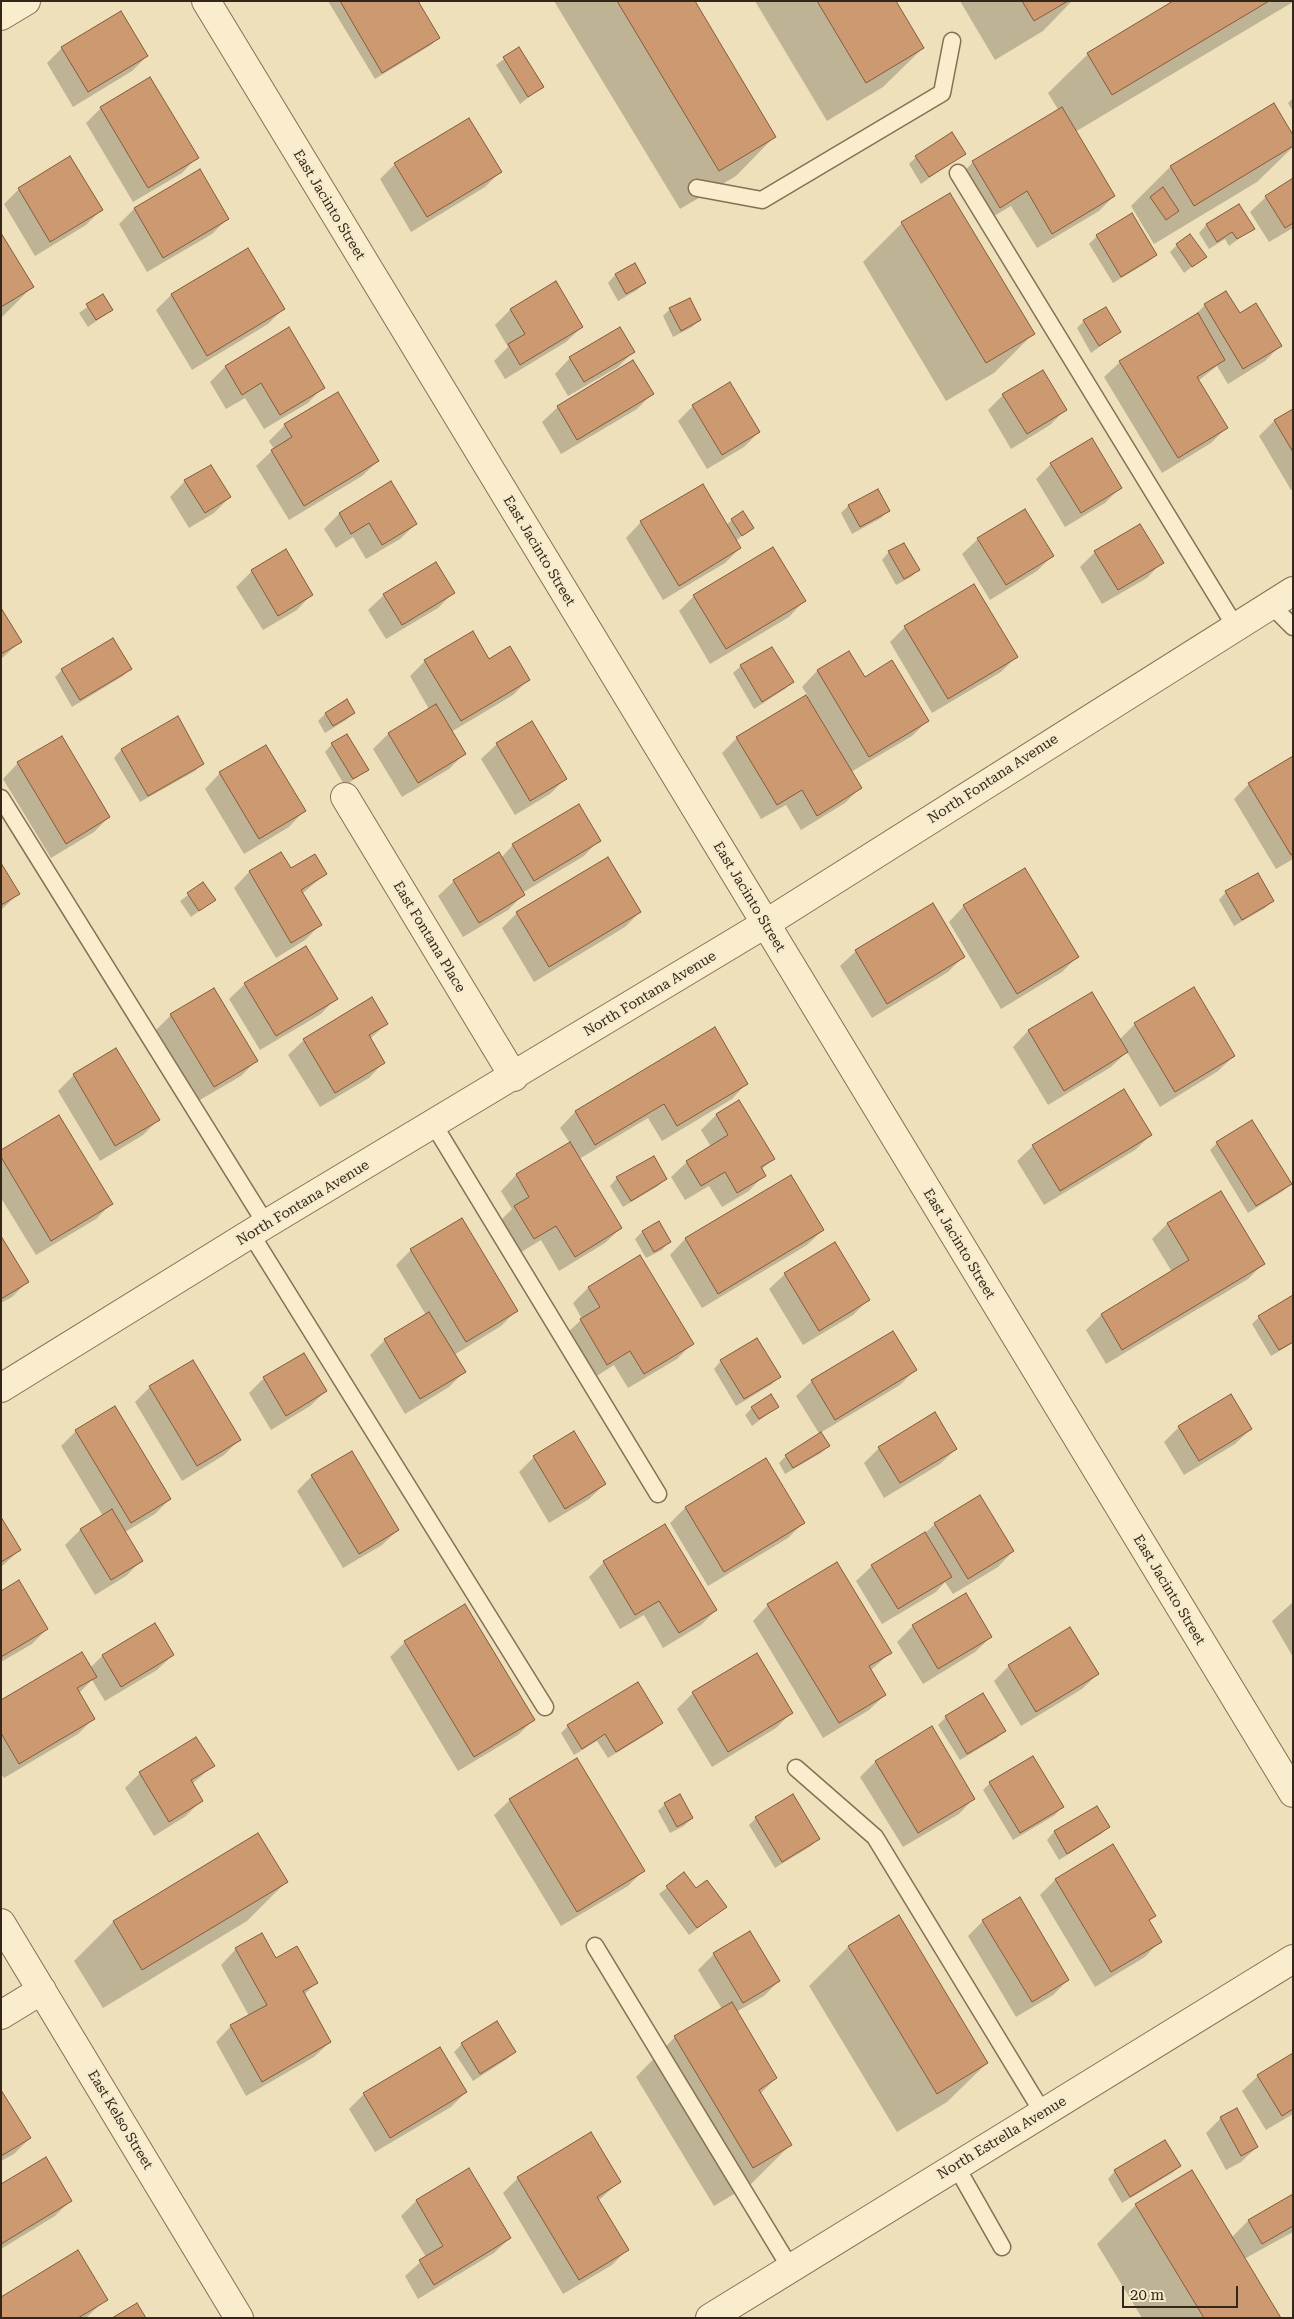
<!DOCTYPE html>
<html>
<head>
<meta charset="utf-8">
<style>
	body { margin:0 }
	#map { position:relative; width:1294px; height:2319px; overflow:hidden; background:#eee0bb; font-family:"Roboto Serif",serif }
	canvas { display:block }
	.frame { position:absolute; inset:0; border:2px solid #34271a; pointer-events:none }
	.scale { position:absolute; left:1122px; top:2286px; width:116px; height:22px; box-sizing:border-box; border:2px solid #34271a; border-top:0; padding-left:6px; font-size:15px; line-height:18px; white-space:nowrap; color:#34271a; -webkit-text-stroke:4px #f5eacb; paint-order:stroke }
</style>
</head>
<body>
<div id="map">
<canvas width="1294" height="2319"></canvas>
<div class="frame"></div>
<div class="scale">20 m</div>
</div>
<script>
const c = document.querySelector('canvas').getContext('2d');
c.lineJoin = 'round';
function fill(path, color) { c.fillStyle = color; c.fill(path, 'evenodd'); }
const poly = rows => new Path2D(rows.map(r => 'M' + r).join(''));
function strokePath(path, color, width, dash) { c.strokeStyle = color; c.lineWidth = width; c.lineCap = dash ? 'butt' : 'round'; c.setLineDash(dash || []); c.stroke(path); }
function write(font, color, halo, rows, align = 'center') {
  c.font = font + ' "Roboto Serif",serif'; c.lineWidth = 4.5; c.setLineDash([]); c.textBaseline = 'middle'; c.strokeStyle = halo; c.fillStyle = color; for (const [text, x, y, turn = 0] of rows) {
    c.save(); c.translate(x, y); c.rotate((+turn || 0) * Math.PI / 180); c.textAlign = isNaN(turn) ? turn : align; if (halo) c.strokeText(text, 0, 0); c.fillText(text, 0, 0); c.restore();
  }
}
const shadow = poly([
	[328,1,416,1,438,38,431,45,375,79],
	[554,1,694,1,775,136,736,176,680,209],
	[755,1,895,1,923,48,883,87,827,121],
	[960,1,1072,1,1043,31,995,60],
	[1175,1,1293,2,1075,132,1114,196,1099,211,1037,248,1011,206,984,222,958,178,973,162,1059,111,1048,93,1088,54],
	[62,48,147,56,132,71,73,107,47,63],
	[519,48,542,87,520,104,496,65],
	[1293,98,1293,111,1288,103],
	[101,108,197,157,182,173,133,202,86,123],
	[1293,137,1293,147,1257,182,1154,244,1131,206,1170,167],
	[964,153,921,184,909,164,916,157],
	[395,164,500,172,485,187,411,232,380,179],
	[199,171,227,219,212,234,147,272,119,224,134,209],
	[1293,180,1293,228,1269,242,1250,212,1266,197],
	[19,189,101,210,86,225,35,256,4,204],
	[1239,205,1253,228,1229,246,1225,239,1209,249,1199,233,1206,225],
	[902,223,1033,334,994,373,946,401,863,262],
	[1,236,32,287,1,318],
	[1097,236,1156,255,1148,262,1113,283,1089,244],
	[1177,245,1205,256,1184,273,1170,252],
	[247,250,283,309,268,324,192,370,156,310,171,295],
	[635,265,645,283,637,290,618,301,608,283,615,275],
	[555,283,582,327,566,342,505,379,494,361,508,347,495,325,510,310],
	[103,296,112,310,88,327,79,313],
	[1205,305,1239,315,1280,346,1265,361,1228,384,1217,366,1198,381,1226,428,1211,443,1162,473,1104,377,1120,362,1192,318],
	[670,309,700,320,692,327,673,337,663,316],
	[1084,321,1120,332,1091,353,1077,328],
	[633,352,618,367,568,396,555,374,570,358],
	[225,367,323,387,308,403,264,429,245,398,226,409,210,382],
	[338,394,378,461,362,476,289,520,256,466,274,449,269,441,285,425],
	[652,394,637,409,561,454,542,422,558,407],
	[1003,395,1065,410,1050,425,1011,449,988,410],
	[693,406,759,432,744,447,707,469,678,421],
	[1293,410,1293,489,1291,490,1259,436,1274,421],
	[1051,464,1120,488,1105,503,1065,527,1036,479],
	[211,467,230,497,214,513,189,528,170,497,185,481],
	[391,483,416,524,400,539,366,559,353,537,336,548,324,529,339,514],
	[877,491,888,511,881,518,852,534,841,513,848,506],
	[732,520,752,527,736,541,740,548,725,563,663,600,626,538,641,522,726,525],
	[978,539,1052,556,1037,571,990,600,962,554],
	[286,551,312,594,297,610,263,630,236,587,252,571],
	[889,552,918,570,911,577,896,585,882,560],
	[1095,552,1162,562,1147,578,1102,604,1080,567],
	[453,593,438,608,386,639,368,610,384,595],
	[694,596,804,601,789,617,710,664,679,611],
	[1,610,20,642,1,659],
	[905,627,1016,657,1001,672,932,713,890,642],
	[849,652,864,679,927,721,912,736,851,772,860,788,845,803,801,830,786,805,761,819,722,753,737,738,808,696,802,687,817,671],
	[489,660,528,680,513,695,451,732,464,754,449,769,402,797,373,749,388,734,429,709,410,676,425,661],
	[741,666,793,682,785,689,754,709,733,673],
	[130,669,123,676,72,707,55,677,62,670],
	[347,701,354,713,346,720,325,733,318,721,325,714],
	[177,717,203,763,195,771,140,802,114,758,121,750],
	[532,723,565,779,550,794,515,815,481,759,497,744],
	[332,744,368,769,345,786,325,752],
	[1293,758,1293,859,1276,869,1234,799,1249,784],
	[18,763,109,817,94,832,51,858,3,779],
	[220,773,304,811,289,827,244,854,205,789],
	[599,840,584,856,522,893,523,895,508,910,463,937,438,896,454,881,499,854,501,858,513,845],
	[281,853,291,870,325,874,302,894,320,925,305,940,276,958,234,888,249,872],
	[1,865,18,894,1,910],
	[1025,870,1077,957,1062,972,1001,1009,949,922,964,906],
	[203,884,214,900,191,917,180,901],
	[1226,892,1272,901,1265,908,1234,926,1219,900],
	[640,912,625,927,534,982,502,928,517,913],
	[306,947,336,998,321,1014,260,1050,229,999,245,984],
	[856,951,963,957,948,972,872,1018,840,966],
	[1193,989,1234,1056,1218,1071,1160,1107,1127,1052,1111,1067,1048,1105,1013,1047,1028,1031,1091,994,1119,1040,1135,1024],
	[171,1015,257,1060,241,1076,198,1101,156,1030],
	[386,1024,370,1039,384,1062,369,1078,320,1107,288,1055,304,1040],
	[714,1029,747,1083,732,1099,662,1141,648,1118,579,1159,621,1228,605,1243,559,1271,541,1240,518,1254,499,1222,512,1209,501,1191,516,1175,570,1143,560,1128,575,1112],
	[116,1050,158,1120,143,1135,100,1161,58,1091,74,1075],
	[739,1102,773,1159,761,1170,764,1175,749,1191,722,1207,709,1186,685,1200,671,1177,687,1162,711,1147,701,1130,716,1115],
	[1151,1135,1135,1150,1044,1205,1017,1161,1033,1146],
	[1217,1143,1290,1184,1283,1191,1248,1213,1210,1150],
	[1,1151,111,1204,96,1219,36,1255,1,1198],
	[791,1176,823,1230,807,1245,702,1308,670,1255,685,1239],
	[617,1178,665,1179,658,1186,623,1207,610,1186],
	[1220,1192,1263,1264,1248,1279,1106,1364,1086,1330,1101,1315,1172,1272,1152,1239,1167,1224],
	[642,1232,669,1242,662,1250,646,1258,635,1239],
	[1,1238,27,1282,12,1297,1,1303],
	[411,1250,516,1311,501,1326,454,1355,464,1372,449,1387,405,1414,370,1355,385,1340,426,1315,396,1265],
	[640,1257,692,1344,677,1359,628,1388,614,1365,592,1379,565,1335,582,1319,573,1303,588,1288],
	[785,1274,868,1300,853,1315,803,1345,769,1289],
	[1293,1298,1293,1343,1271,1356,1252,1324,1259,1317],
	[721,1361,779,1377,772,1384,736,1406,714,1369],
	[915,1370,900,1385,820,1433,828,1446,821,1453,785,1474,779,1463,786,1456,820,1435,796,1396,812,1381],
	[264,1378,326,1391,310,1406,271,1430,249,1393],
	[150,1387,239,1440,224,1455,182,1481,135,1402],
	[777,1407,752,1426,745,1415,752,1408],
	[1179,1427,1251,1429,1235,1444,1184,1475,1164,1442],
	[76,1431,170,1499,155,1514,125,1532,142,1560,126,1576,95,1595,65,1545,80,1530,103,1516,61,1446],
	[879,1448,956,1449,940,1464,884,1498,864,1463],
	[534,1457,605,1484,589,1499,549,1523,519,1472],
	[765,1460,803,1523,788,1538,708,1586,670,1523,685,1508],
	[312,1476,398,1530,382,1545,343,1568,297,1491],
	[1,1519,20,1550,1,1567],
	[935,1524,1013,1551,998,1567,953,1594,945,1582,936,1592,882,1624,856,1581,872,1566,925,1533],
	[604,1562,716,1610,701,1625,663,1648,644,1615,620,1629,589,1577],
	[1,1593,47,1629,32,1644,1,1662],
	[965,1595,991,1637,975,1652,923,1684,897,1642,913,1626],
	[1293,1602,1293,1657,1272,1621],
	[768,1605,890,1653,870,1671,885,1695,869,1710,823,1738,753,1621],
	[155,1625,173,1655,157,1670,105,1701,92,1680,79,1693,93,1719,78,1734,4,1778,1,1774,1,1701,90,1668,102,1656],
	[405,1642,533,1720,518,1735,458,1771,390,1657],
	[756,1655,791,1713,776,1728,712,1767,677,1709,693,1693],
	[1009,1666,1098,1674,1082,1689,1021,1726,994,1681],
	[983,1695,1004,1730,997,1738,960,1760,938,1725,946,1717],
	[661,1723,654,1730,608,1758,597,1741,574,1755,561,1733,568,1726],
	[931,1728,974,1798,959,1814,903,1847,860,1777,875,1762],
	[213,1766,192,1784,202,1800,186,1816,154,1836,125,1788,140,1773],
	[990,1783,1062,1807,1055,1815,1013,1840,983,1790],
	[510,1800,643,1871,628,1886,561,1926,494,1815],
	[665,1804,692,1818,684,1826,670,1833,658,1811],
	[1096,1807,1109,1827,1101,1834,1059,1860,1047,1840,1054,1832],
	[756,1818,818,1839,811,1846,775,1868,749,1825],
	[1113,1846,1155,1916,1148,1922,1160,1941,1145,1957,1095,1987,1040,1895,1055,1880],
	[684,1874,696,1890,725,1907,689,1935,659,1894],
	[286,1882,247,1921,103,2008,74,1961,113,1922],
	[983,1921,1068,1980,1053,1995,1016,2017,968,1936],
	[750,1932,779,1981,764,1996,736,2012,776,2078,760,2094,790,2145,751,2184,714,2206,636,2077,675,2037,722,2009,698,1970,714,1954],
	[848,1947,987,2063,947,2102,897,2132,809,1986],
	[236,1949,275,1959,316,1983,304,1995,330,2042,314,2057,246,2096,216,2042,231,2026,249,2016,221,1965],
	[496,2022,515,2052,507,2059,473,2081,454,2052,462,2044],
	[1293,2054,1293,2114,1266,2130,1242,2091,1258,2076],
	[1,2092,30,2138,14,2154,1,2161],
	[466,2092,451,2107,375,2152,349,2109,364,2094],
	[1221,2118,1257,2147,1241,2162,1226,2170,1206,2133],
	[1180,2166,1172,2173,1122,2203,1108,2179,1115,2171],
	[469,2170,510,2238,494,2253,418,2299,405,2276,426,2257,401,2216,416,2201],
	[518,2178,619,2182,598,2201,628,2249,612,2265,563,2294,503,2193],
	[1,2185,70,2201,55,2216,1,2249],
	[1293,2196,1293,2232,1244,2259,1279,2318,1142,2318,1097,2244,1136,2205,1231,2238,1248,2221],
	[106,2299,86,2318,1,2318]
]);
const building = poly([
	[340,1,418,1,440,38,382,73,340,1],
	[617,1,695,1,776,137,719,171,617,1],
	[817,1,896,1,924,48,866,83,817,1],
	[1022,1,1068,1,1034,21,1022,1],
	[1173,1,1269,1,1112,95,1087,53,1173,1],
	[121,11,148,56,88,92,61,47,121,11],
	[519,47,544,87,528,97,503,57,519,47],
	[150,77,199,158,148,188,100,107,150,77],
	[1274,103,1293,135,1293,146,1194,206,1170,166,1274,103],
	[1062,107,1115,196,1052,234,1027,191,1000,208,972,161,1062,107],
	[469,118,502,172,427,217,394,163,469,118],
	[952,132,966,154,929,177,915,156,952,132],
	[70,156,103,210,50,242,18,188,70,156],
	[200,169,229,219,163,258,134,208,200,169],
	[1293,178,1293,223,1285,228,1265,196,1293,178],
	[1163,187,1179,211,1166,220,1150,197,1163,187],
	[950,193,1035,334,986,363,901,222,950,193],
	[1239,204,1255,229,1237,239,1232,232,1217,242,1206,224,1239,204],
	[1132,213,1157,255,1121,277,1096,235,1132,213],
	[1,233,34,287,1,307,1,233],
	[1190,234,1207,257,1192,267,1176,244,1190,234],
	[248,248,285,309,207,356,171,294,248,248],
	[635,263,646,283,626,294,615,274,635,263],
	[556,281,583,327,520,365,508,344,525,334,510,309,556,281],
	[1226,291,1240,313,1256,303,1282,346,1243,369,1204,304,1226,291],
	[103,294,113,310,96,320,86,304,103,294],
	[690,298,701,320,681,331,669,308,690,298],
	[1106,307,1121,332,1099,346,1083,320,1106,307],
	[1198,313,1225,360,1197,377,1228,428,1178,458,1119,361,1198,313],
	[289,327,325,388,280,415,261,383,242,395,225,366,289,327],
	[620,327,635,352,584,382,569,357,620,327],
	[633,360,654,394,577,440,557,406,633,360],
	[1043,370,1067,410,1027,434,1002,394,1043,370],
	[730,382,760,432,722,455,692,405,730,382],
	[338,392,379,461,304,506,271,450,292,437,284,424,338,392],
	[1293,409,1293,452,1274,420,1293,409],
	[1092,438,1122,488,1081,513,1050,463,1092,438],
	[211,465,231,497,205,513,184,480,211,465],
	[391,481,417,524,382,545,369,523,351,534,339,513,391,481],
	[703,484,741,548,679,586,640,521,703,484],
	[878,489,890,511,860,527,848,505,878,489],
	[1025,509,1054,556,1006,585,977,538,1025,509],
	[743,511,754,528,742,536,731,519,743,511],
	[1140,524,1164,563,1118,590,1094,551,1140,524],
	[904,543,920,570,904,579,888,551,904,543],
	[773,547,806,601,726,649,693,595,773,547],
	[286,549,313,595,278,616,251,570,286,549],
	[436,562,455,593,402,625,383,594,436,562],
	[974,584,1018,657,948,699,904,626,974,584],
	[1,608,22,642,1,654,1,608],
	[473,631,489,659,510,646,530,680,461,721,424,660,473,631],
	[113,638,132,669,80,700,61,669,113,638],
	[772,647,794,682,762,702,740,665,772,647],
	[849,651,865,677,892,660,929,721,869,757,817,670,849,651],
	[806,695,862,788,817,816,802,790,777,805,736,737,806,695],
	[347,699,355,713,333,726,325,713,347,699],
	[436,704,466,754,418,783,388,733,436,704],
	[178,716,204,764,148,796,121,749,178,716],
	[532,721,567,779,530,801,496,743,532,721],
	[347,734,369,770,353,779,331,743,347,734],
	[62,736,110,817,66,844,17,762,62,736],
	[266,745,306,811,259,839,219,772,266,745],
	[1293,756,1293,854,1291,855,1248,783,1293,756],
	[579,804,601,841,534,881,512,844,579,804],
	[281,852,291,868,315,854,327,874,301,890,322,925,291,943,249,871,281,852],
	[499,852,525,895,479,923,453,880,499,852],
	[608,857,641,912,549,967,516,912,608,857],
	[1,863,20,894,1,905,1,863],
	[1025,868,1079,957,1017,994,963,905,1025,868],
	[1258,873,1274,901,1242,920,1225,891,1258,873],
	[203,882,216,900,199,911,187,893,203,882],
	[933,903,965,957,887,1004,855,950,933,903],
	[306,946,338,999,276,1036,244,983,306,946],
	[1194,987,1235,1056,1175,1092,1134,1023,1194,987],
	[214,988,258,1061,214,1087,170,1014,214,988],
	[1092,992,1128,1052,1064,1091,1028,1030,1092,992],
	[372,997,388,1024,369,1035,385,1063,335,1093,303,1039,372,997],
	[715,1027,748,1084,677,1126,664,1104,595,1145,575,1111,715,1027],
	[116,1048,160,1120,115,1146,73,1074,116,1048],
	[1124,1089,1152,1135,1060,1191,1032,1145,1124,1089],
	[739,1100,775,1159,761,1167,766,1176,737,1193,725,1172,701,1186,686,1161,728,1135,716,1114,739,1100],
	[59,1115,113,1204,51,1241,1,1157,1,1150,59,1115],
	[1252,1120,1292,1184,1256,1206,1216,1142,1252,1120],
	[570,1142,622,1228,575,1257,556,1226,534,1239,514,1206,529,1197,516,1174,570,1142],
	[654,1156,667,1179,631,1201,616,1177,654,1156],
	[791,1175,824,1230,718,1294,685,1238,791,1175],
	[1221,1191,1265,1264,1122,1350,1101,1314,1189,1260,1167,1223,1221,1191],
	[462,1218,518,1311,466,1342,410,1249,462,1218],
	[659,1221,671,1242,654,1252,642,1231,659,1221],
	[1,1236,29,1282,1,1299,1,1236],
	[835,1242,870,1300,819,1331,784,1273,835,1242],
	[640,1255,694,1344,644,1374,630,1351,607,1365,580,1319,600,1307,588,1287,640,1255],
	[1293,1295,1293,1342,1279,1350,1258,1316,1293,1295],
	[429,1312,466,1372,420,1399,384,1339,429,1312],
	[893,1331,917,1370,835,1420,811,1380,893,1331],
	[757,1338,781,1377,744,1399,720,1360,757,1338],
	[304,1353,327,1391,286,1416,263,1377,304,1353],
	[193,1360,241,1440,197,1466,149,1386,193,1360],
	[771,1394,779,1407,759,1419,751,1407,771,1394],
	[1231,1394,1252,1429,1199,1461,1178,1426,1231,1394],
	[115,1406,171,1499,131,1523,75,1430,115,1406],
	[935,1412,957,1449,900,1483,878,1447,935,1412],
	[574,1431,606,1484,565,1509,533,1456,574,1431],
	[821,1432,830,1446,793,1468,785,1455,821,1432],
	[352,1451,399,1530,359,1554,311,1475,352,1451],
	[766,1458,805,1523,724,1572,685,1507,766,1458],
	[980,1495,1014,1551,968,1579,934,1523,980,1495],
	[112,1509,143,1561,111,1580,80,1529,112,1509],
	[1,1517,21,1550,1,1562,1,1517],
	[665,1524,717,1610,679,1633,659,1601,635,1615,603,1561,665,1524],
	[925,1532,952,1577,898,1609,871,1565,925,1532],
	[837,1562,892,1653,869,1666,886,1695,839,1723,767,1604,837,1562],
	[19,1580,48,1629,1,1657,1,1591,19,1580],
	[966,1593,992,1637,938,1669,912,1625,966,1593],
	[465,1604,535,1720,474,1757,404,1641,465,1604],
	[155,1623,174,1655,121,1687,102,1655,155,1623],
	[1070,1627,1099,1674,1036,1712,1008,1665,1070,1627],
	[82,1652,97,1677,77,1688,95,1719,19,1764,1,1733,1,1700,82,1652],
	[757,1653,793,1713,728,1752,692,1692,757,1653],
	[638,1682,663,1723,616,1752,605,1734,582,1749,567,1725,638,1682],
	[983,1693,1006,1731,967,1754,945,1716,983,1693],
	[932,1726,975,1799,918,1833,875,1761,932,1726],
	[196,1737,215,1766,191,1780,203,1801,169,1822,139,1772,196,1737],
	[1033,1756,1064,1807,1020,1833,989,1782,1033,1756],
	[577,1758,645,1871,577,1912,509,1799,577,1758],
	[680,1794,693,1818,677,1827,664,1803,680,1794],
	[793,1794,820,1839,782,1862,755,1817,793,1794],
	[1097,1806,1110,1827,1067,1854,1054,1831,1097,1806],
	[258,1833,288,1882,142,1970,113,1921,258,1833],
	[1113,1844,1156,1916,1149,1920,1162,1942,1111,1972,1055,1879,1113,1844],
	[684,1872,696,1888,707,1880,727,1907,697,1928,666,1886,684,1872],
	[1020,1897,1069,1980,1032,2002,982,1920,1020,1897],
	[899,1915,988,2063,937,2094,848,1946,899,1915],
	[750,1931,780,1981,743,2003,713,1953,750,1931],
	[262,1933,276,1958,297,1946,318,1983,303,1991,331,2042,262,2082,230,2025,267,2005,235,1948,262,1933],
	[732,2002,777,2078,759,2090,792,2145,753,2168,674,2036,732,2002],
	[497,2021,516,2052,480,2074,461,2043,497,2021],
	[440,2047,467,2092,390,2138,363,2093,440,2047],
	[1293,2053,1293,2109,1282,2116,1257,2075,1293,2053],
	[1,2090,31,2138,1,2156,1,2090],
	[1237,2108,1258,2147,1241,2156,1220,2117,1237,2108],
	[591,2132,621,2182,597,2197,629,2250,579,2280,517,2177,591,2132],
	[1165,2140,1181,2166,1130,2197,1114,2170,1165,2140],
	[46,2157,72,2201,1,2244,1,2184,46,2157],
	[469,2168,511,2238,434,2285,419,2260,443,2246,416,2200,469,2168],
	[1192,2170,1281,2318,1204,2318,1135,2204,1192,2170],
	[1293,2194,1293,2226,1262,2244,1248,2220,1293,2194],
	[78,2250,108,2300,78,2318,1,2318,1,2297,78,2250],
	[137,2303,146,2318,112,2318,137,2303]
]);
const lane = poly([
	[958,173,1235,626],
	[697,188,762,200,942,93,952,41],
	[1270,604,1293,627],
	[1,798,266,1224],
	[434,1125,658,1494],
	[251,1234,545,1707],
	[796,1768,875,1837,1043,2113],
	[595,1946,791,2269],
	[956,2166,1002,2247]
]);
const street = poly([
	[206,1,1293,1793],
	[1,16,26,1],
	[345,797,514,1077],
	[1,1388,266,1224,765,924,1293,591],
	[1,1923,239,2318],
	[1,2015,42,1990],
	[710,2318,1293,1959]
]);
const streetNames = [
	["East Jacinto Street",329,205,59],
	["East Jacinto Street",539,551,59],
	["North Fontana Avenue",993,779,-33],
	["East Jacinto Street",749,897,59],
	["East Fontana Place",429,937,59],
	["North Fontana Avenue",650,994,-31],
	["North Fontana Avenue",303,1203,-31],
	["East Jacinto Street",959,1244,59],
	["East Jacinto Street",1169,1590,59],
	["East Kelso Street",120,2120,59],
	["North Estrella Avenue",1002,2138,-31]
];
fill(shadow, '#0003');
fill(building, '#cd9970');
strokePath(building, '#845a3b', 1);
strokePath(lane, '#857055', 19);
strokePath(street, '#857055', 30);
strokePath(lane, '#f9edce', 16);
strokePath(street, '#f9edce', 28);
write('14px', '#34271a', '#f5eacb', streetNames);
</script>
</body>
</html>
